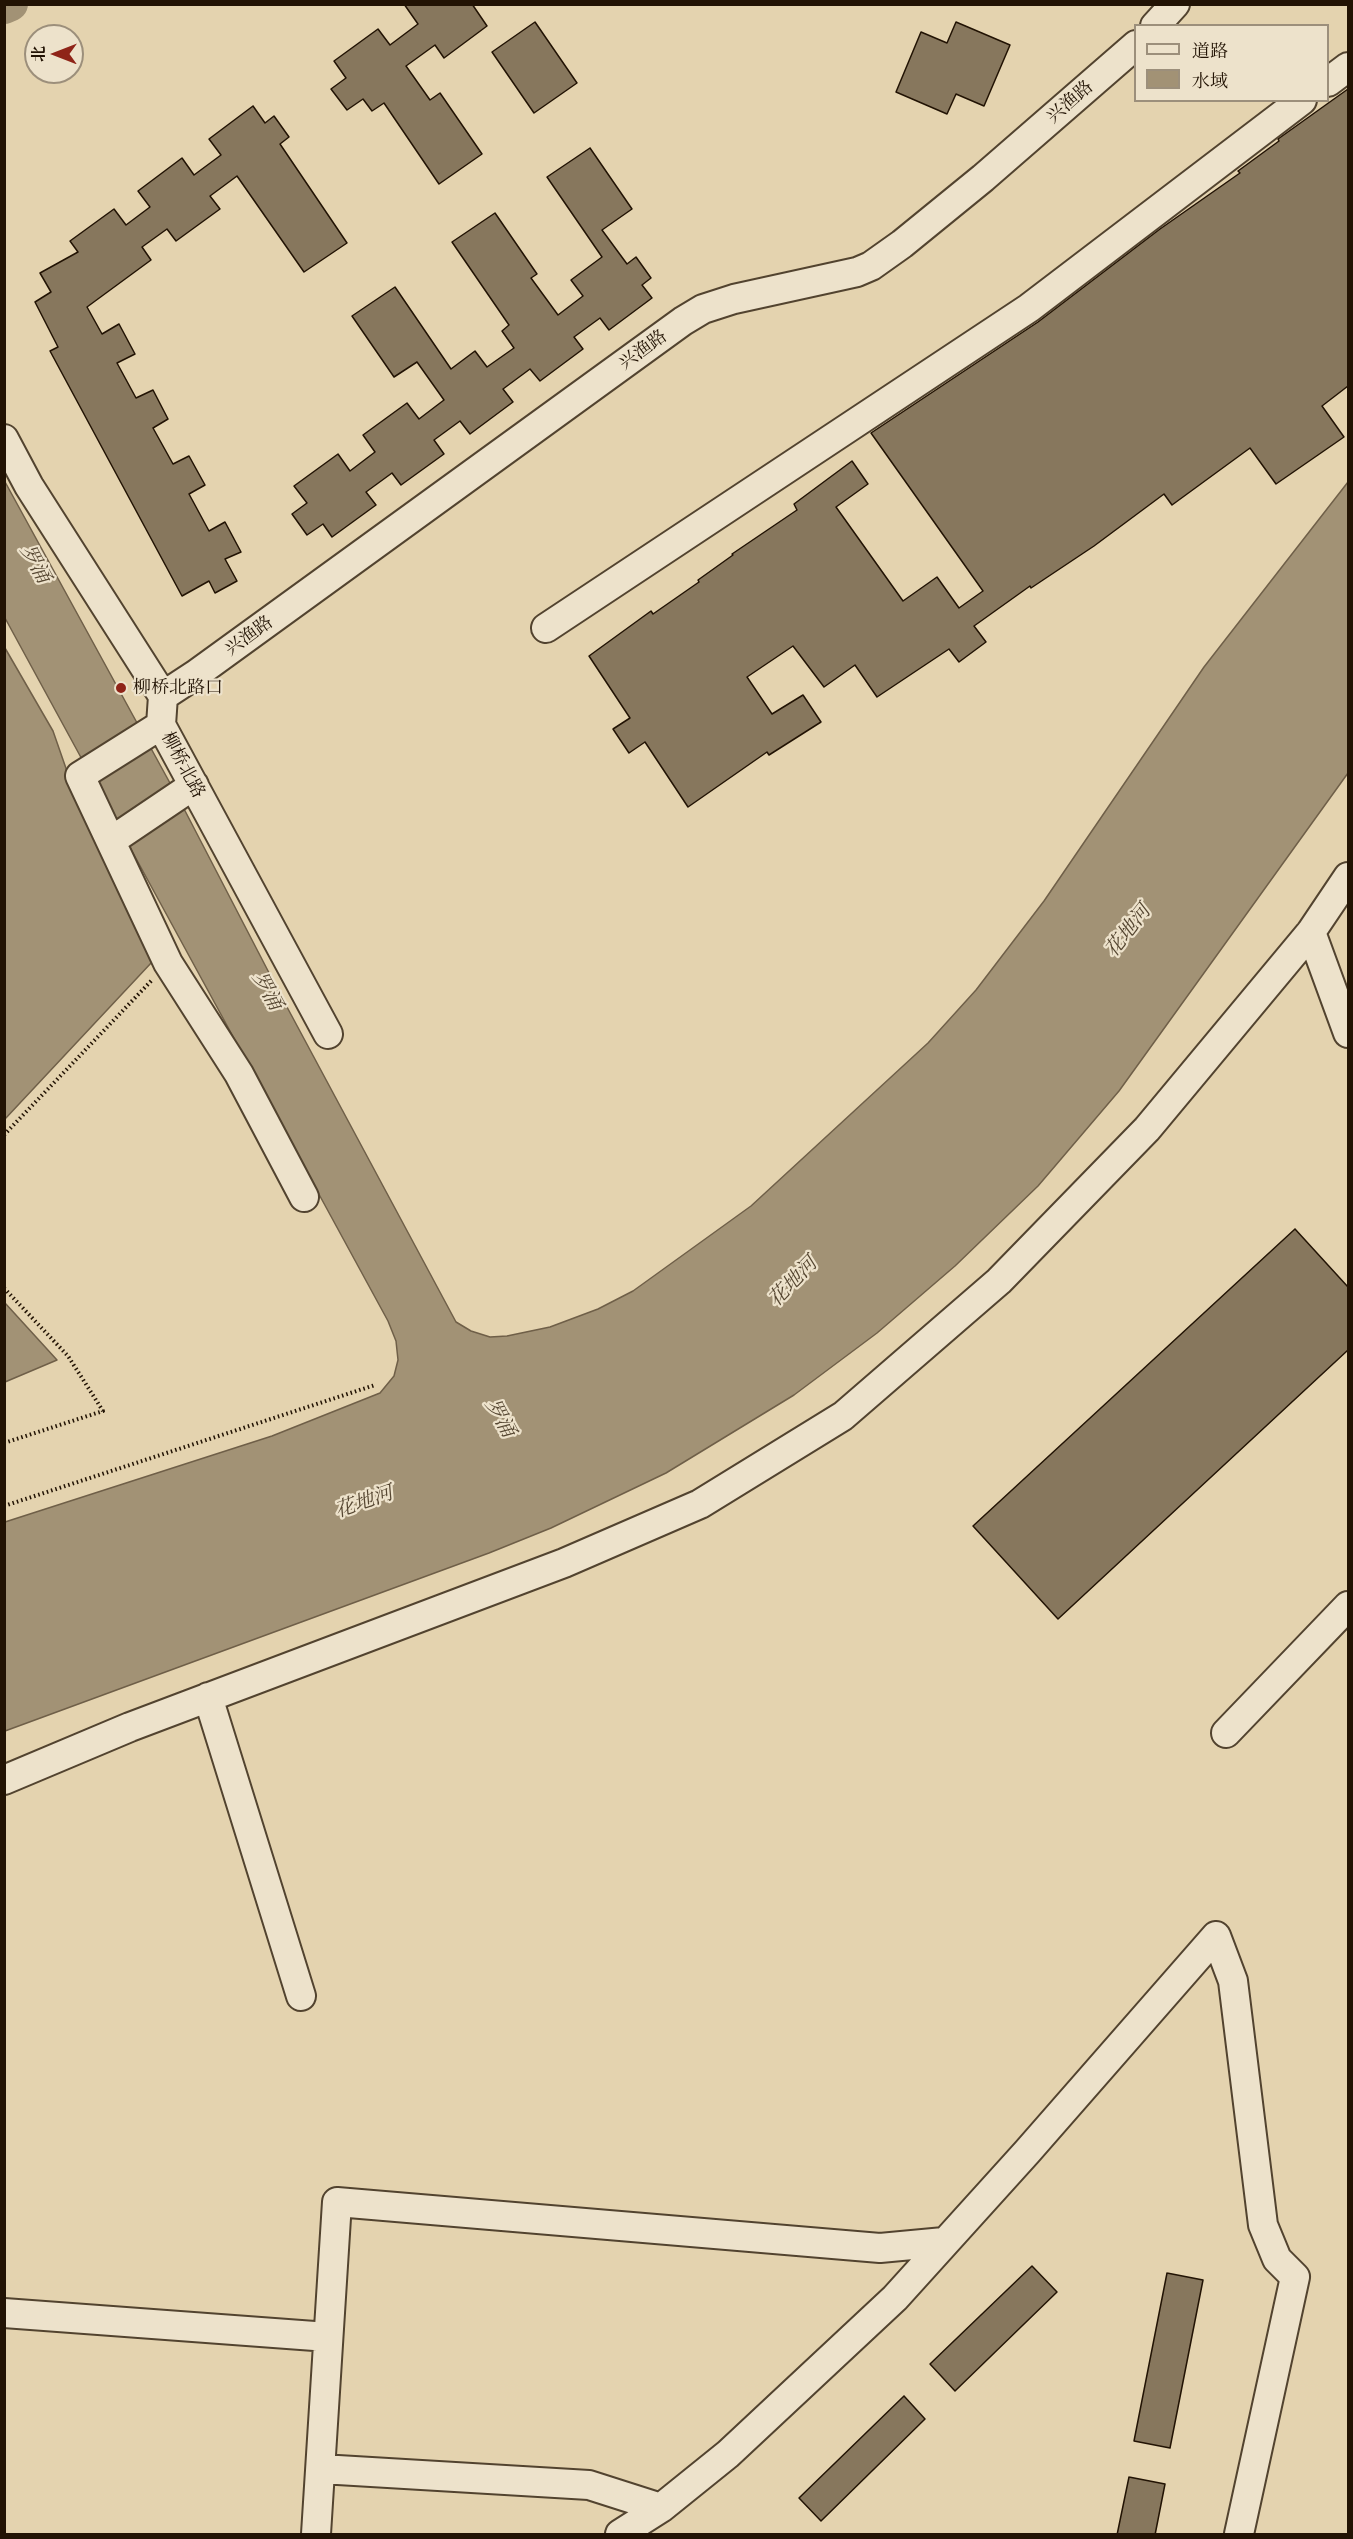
<!DOCTYPE html>
<html>
<head>
<meta charset="utf-8">
<style>
	body { margin:0 }
	#map { position:relative; width:1353px; height:2539px; overflow:hidden; background:#e4d3af; font-family:"Libre Caslon Text","Noto Serif SC",serif }
	canvas { display:block }
	.frame { position:absolute; inset:0; border:6px solid #221304; pointer-events:none }
	.legend { position:absolute; left:1134px; top:24px; width:195px; height:78px; box-sizing:border-box; background:#ede2cb; border:2px solid #9c8f7b; margin:0; padding:8px 10px; list-style:none; font-size:18px; color:#221304 }
	.legend li { display:flex; align-items:center; gap:12px; height:30px }
	.legend b { width:30px; border:2px solid #9c8f7b }
	.north { position:absolute; left:24px; top:24px; width:60px; height:60px; box-sizing:border-box; background:#ede2cb; border:2px solid #9c8f7b; border-radius:50%; rotate:270deg; font-size:16px; font-weight:700; line-height:24px; text-align:center; color:#221304 }
	.north::after { content:''; display:block; margin:auto; width:21px; height:27px; background:#8f2418; clip-path:polygon(50% 0,100% 100%,50% 72%,0 100%) }
</style>
</head>
<body>
<div id="map">
<canvas width="1353" height="2539"></canvas>
<div class="frame"></div>
<ul class="legend">
<li><b style="height:8px;background:#ede2cb"></b>道路</li>
<li><b style="height:16px;background:#a29275"></b>水域</li>
</ul>
<div class="north">北</div>
</div>
<script>
const c = document.querySelector('canvas').getContext('2d');
c.lineJoin = 'round';
function fill(path, color) { c.fillStyle = color; c.fill(path, 'evenodd'); }
const poly = rows => new Path2D(rows.map(r => 'M' + r).join(''));
function strokePath(path, color, width, dash) { c.strokeStyle = color; c.lineWidth = width; c.lineCap = dash ? 'butt' : 'round'; c.setLineDash(dash || []); c.stroke(path); }
function write(font, color, halo, rows, align = 'center') {
  c.font = font + ' "Libre Caslon Text","Noto Serif SC",serif'; c.lineWidth = 4.5; c.setLineDash([]); c.textBaseline = 'middle'; c.strokeStyle = halo; c.fillStyle = color; for (const [text, x, y, turn = 0] of rows) {
    c.save(); c.translate(x, y); c.rotate((+turn || 0) * Math.PI / 180); c.textAlign = isNaN(turn) ? turn : align; if (halo) c.strokeText(text, 0, 0); c.fillText(text, 0, 0); c.restore();
  }
}
const water = poly([
	[4,480,182,805,280,994,456,1322,471,1331,490,1337,507,1336,550,1327,598,1309,633,1291,751,1206,928,1043,976,990,1044,901,1204,667,1348,482,1348,773,1119,1091,1038,1186,955,1266,877,1333,794,1395,666,1473,551,1528,489,1553,5,1731,5,1522,272,1436,380,1393,394,1376,398,1360,396,1341,388,1321,5,618,4,480],
	[5,648,53,731,69,777,152,962,5,1119,5,648],
	[5,1303,57,1360,5,1382,4,1382,5,1303]
]);
const river = poly([
	[4,7,11,4]
]);
const building = poly([
	[404,4,472,4,487,26,444,58,435,45,406,66,430,100,440,93,482,154,439,184,384,103,372,111,363,99,347,110,331,89,346,78,334,61,378,29,390,45,418,24,404,4],
	[535,22,577,83,534,113,492,52,535,22],
	[956,22,1010,45,984,106,956,94,947,114,896,92,921,32,947,43,956,22],
	[1348,89,1348,386,1322,406,1344,437,1276,484,1250,448,1172,505,1164,494,1094,546,1031,588,1030,586,974,626,986,642,959,662,949,649,877,697,855,665,824,687,793,646,747,677,772,714,803,695,821,722,769,755,767,752,688,807,645,742,629,753,613,729,630,718,589,656,651,611,653,614,699,582,698,580,733,555,732,554,797,510,794,504,852,461,868,484,836,507,903,601,937,577,959,608,983,591,871,433,1038,322,1160,229,1240,173,1238,171,1279,141,1278,139,1348,89],
	[253,106,265,123,274,116,289,137,280,144,347,243,304,272,237,176,210,196,220,209,176,241,167,229,142,247,151,260,87,307,102,334,119,324,135,354,117,363,136,398,153,390,168,419,153,428,173,464,189,456,205,485,189,494,209,531,225,522,241,552,225,559,237,581,215,593,209,581,182,596,50,351,58,347,35,302,51,292,40,273,78,252,70,241,114,209,126,225,150,207,138,191,182,158,194,175,221,155,209,139,253,106],
	[590,148,632,209,602,230,627,264,636,257,651,278,642,285,652,298,609,330,600,318,574,337,583,349,540,381,530,369,503,389,513,402,470,434,460,421,434,440,444,454,401,485,392,473,366,492,376,505,332,537,323,524,307,535,292,514,307,503,294,486,338,454,350,471,375,452,363,435,407,403,419,419,444,400,417,362,394,377,352,316,395,287,451,369,475,351,487,367,514,348,502,331,509,325,452,242,495,213,537,274,531,278,558,315,583,296,571,280,602,257,547,177,590,148],
	[1295,1229,1348,1287,1348,1350,1058,1619,973,1526,1295,1229],
	[1032,2266,1057,2292,955,2391,930,2364,1032,2266],
	[1167,2273,1203,2280,1170,2448,1134,2441,1167,2273],
	[904,2396,925,2419,821,2521,799,2498,904,2396],
	[1129,2477,1165,2484,1155,2535,1117,2535,1129,2477]
]);
const path = poly([
	[4,1135,153,979],
	[4,1288,68,1356,103,1411,4,1443],
	[4,1506,375,1385]
]);
const minor = poly([
	[1155,26,1175,4],
	[1328,82,1348,67],
	[4,439,29,486,163,696,161,725,328,1034],
	[546,628,1029,308,1302,100],
	[163,696,195,675,683,321,703,309,734,299,857,272,871,266,902,244,983,178,1136,45],
	[161,725,80,776,168,963,239,1074,304,1197],
	[111,841,194,785],
	[1311,932,1348,1033],
	[208,1697,301,1996],
	[1226,1733,1348,1606],
	[4,1780,130,1727,564,1563,700,1504,843,1416,999,1281,1147,1129,1311,932,1348,877],
	[4,2313,328,2337],
	[321,2469,589,2485,661,2508],
	[316,2534,337,2202,880,2248,944,2242],
	[620,2534,661,2508,728,2454,895,2298,1027,2152,1216,1936,1233,1981,1263,2225,1277,2259,1295,2277,1239,2534]
]);
const markers = [
	[121,688,6,"#8f2418"]
];
const streetNames = [
	["兴渔路",1070,102,-41],
	["兴渔路",643,350,-36],
	["兴渔路",249,636,-36],
	["柳桥北路",183,765,62]
];
const poiNames = [
	["柳桥北路口",133,688]
];
const waterNames = [
	["罗涌",35,564,61],
	["花地河",1128,931,-52],
	["罗涌",267,991,61],
	["花地河",793,1282,-46],
	["罗涌",500,1418,61],
	["花地河",364,1502,-19]
];
fill(water, '#a29275');
strokePath(water, '#6f5f48', 1.5);
strokePath(river, '#a29275', 34);
fill(building, '#87775d');
strokePath(building, '#221304', 1.5);
strokePath(minor, '#52432f', 32);
strokePath(path, '#221304', 4, [1.5, 3]);
strokePath(minor, '#ede2cb', 28);
for (const [x, y, r, color] of markers) { const dot = new Path2D(); dot.arc(x, y, r, 0, 2 * Math.PI); c.fillStyle = color; c.fill(dot); strokePath(dot, '#ede2cb', 2); }
write('18px', '#221304', '#ede2cb', streetNames);
write('18px', '#221304', '#ede2cb', poiNames, 'left');
write('italic 20px', '#554631', '#ede2cb', waterNames);
</script>
</body>
</html>
